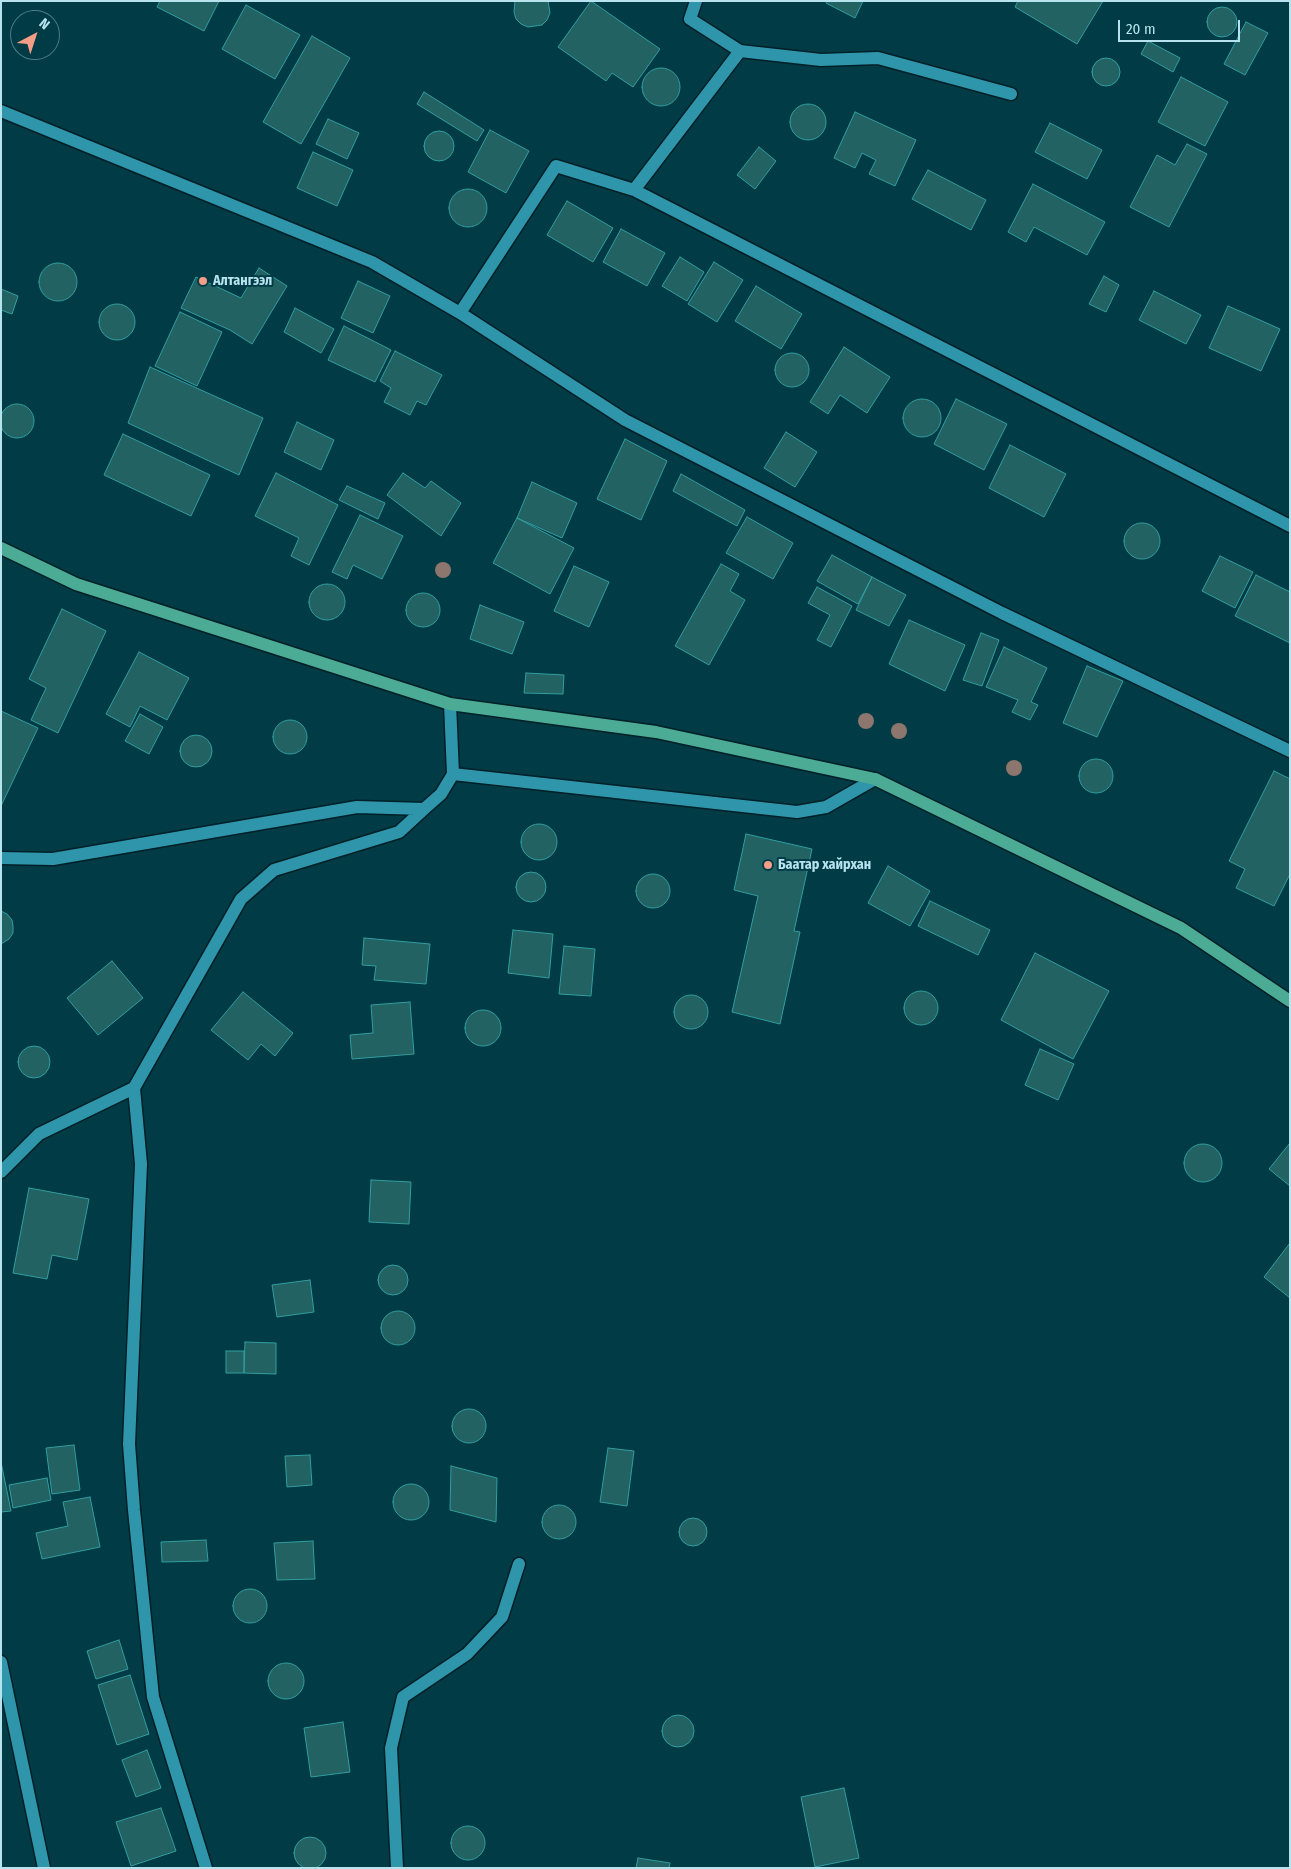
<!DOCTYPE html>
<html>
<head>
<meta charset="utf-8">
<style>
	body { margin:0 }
	#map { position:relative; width:1291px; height:1869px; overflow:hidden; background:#003b46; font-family:"Fira Sans Condensed",sans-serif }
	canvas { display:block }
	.frame { position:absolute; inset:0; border:2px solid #b7e3ee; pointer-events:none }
	.north { position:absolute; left:10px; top:10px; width:50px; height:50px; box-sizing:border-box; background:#003b46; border:1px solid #497e89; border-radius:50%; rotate:40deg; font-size:14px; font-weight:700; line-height:20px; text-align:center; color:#b7e3ee }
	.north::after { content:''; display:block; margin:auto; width:18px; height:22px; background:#f49e87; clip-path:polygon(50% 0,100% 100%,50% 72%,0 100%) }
	.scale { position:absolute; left:1118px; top:20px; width:122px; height:22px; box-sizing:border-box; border:2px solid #b7e3ee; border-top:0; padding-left:6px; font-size:15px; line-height:18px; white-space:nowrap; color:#b7e3ee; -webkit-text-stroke:4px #003b46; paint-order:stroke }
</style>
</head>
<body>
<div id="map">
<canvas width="1291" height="1869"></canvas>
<div class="frame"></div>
<div class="north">N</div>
<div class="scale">20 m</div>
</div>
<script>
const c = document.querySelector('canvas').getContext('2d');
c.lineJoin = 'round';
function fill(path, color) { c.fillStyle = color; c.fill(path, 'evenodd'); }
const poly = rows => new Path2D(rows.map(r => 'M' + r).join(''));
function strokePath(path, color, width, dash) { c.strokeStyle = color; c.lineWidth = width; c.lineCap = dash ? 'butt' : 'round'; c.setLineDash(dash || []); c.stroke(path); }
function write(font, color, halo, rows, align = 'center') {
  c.font = font + ' "Fira Sans Condensed",sans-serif'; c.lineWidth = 4; c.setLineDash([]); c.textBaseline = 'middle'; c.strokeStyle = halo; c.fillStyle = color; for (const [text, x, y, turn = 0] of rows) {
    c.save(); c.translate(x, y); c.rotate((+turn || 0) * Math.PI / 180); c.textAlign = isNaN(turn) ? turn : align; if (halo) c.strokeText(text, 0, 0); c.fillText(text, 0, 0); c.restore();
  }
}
const building = poly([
	[160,1,219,1,204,31,157,7,160,1],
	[515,1,548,1,550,13,547,20,542,25,528,27,521,24,516,19,514,12,515,1],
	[591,1,660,49,633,87,612,73,606,81,558,47,591,1],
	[827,1,863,1,855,18,826,3,827,1],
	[1018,1,1103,1,1077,44,1015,7,1018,1],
	[246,5,300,35,275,79,222,49,246,5],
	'1207 22a15 15 0 1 1 30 0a15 15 0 1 1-30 0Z',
	[1246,22,1268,33,1245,75,1224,64,1246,22],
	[312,36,350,58,301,144,263,122,312,36],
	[1148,41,1180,58,1173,72,1141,54,1148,41],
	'1092 72a14 14 0 1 1 28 0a14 14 0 1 1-28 0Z',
	'642 87a19 19 0 1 1 38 0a19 19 0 1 1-38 0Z',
	[1181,77,1228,102,1205,146,1158,122,1181,77],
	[424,92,484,130,477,141,417,104,424,92],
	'790 122a18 18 0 1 1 36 0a18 18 0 1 1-36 0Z',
	[855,112,916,140,895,186,869,174,876,160,862,153,855,168,834,158,855,112],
	[328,119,359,133,347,159,316,144,328,119],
	[1050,123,1102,150,1087,179,1035,152,1050,123],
	[490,130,529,151,506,193,468,172,490,130],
	'424 146a15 15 0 1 1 30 0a15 15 0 1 1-30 0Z',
	[1187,144,1207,154,1169,227,1130,207,1157,155,1175,165,1187,144],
	[759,147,776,161,755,189,737,175,759,147],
	[313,152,353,170,337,206,297,188,313,152],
	[928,170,986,200,971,230,912,199,928,170],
	[1033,184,1105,222,1087,255,1034,227,1026,242,1008,232,1033,184],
	'449 208a19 19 0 1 1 38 0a19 19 0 1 1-38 0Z',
	[567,201,613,228,593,262,547,235,567,201],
	[621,229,665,253,647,286,603,262,621,229],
	[680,257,704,272,687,301,662,286,680,257],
	[714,262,743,280,717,322,688,304,714,262],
	'39 282a19 19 0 1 1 38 0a19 19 0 1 1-38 0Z',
	[259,268,287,286,252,344,230,330,181,308,196,277,241,298,259,268],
	[1104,276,1119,285,1106,312,1089,304,1104,276],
	[358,281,390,296,373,333,341,318,358,281],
	[756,286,802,314,781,349,735,321,756,286],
	[1,289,18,296,12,314,1,310,1,289],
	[1154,291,1201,315,1186,344,1139,320,1154,291],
	'99 322a18 18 0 1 1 36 0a18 18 0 1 1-36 0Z',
	[1228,306,1280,329,1261,371,1209,348,1228,306],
	[295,308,334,329,321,353,284,332,295,308],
	[180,312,222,332,197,386,155,366,180,312],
	[344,326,391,350,375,382,328,360,344,326],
	[844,347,890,377,867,413,840,395,828,414,810,402,844,347],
	[395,351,442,375,426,405,417,401,410,415,384,402,391,388,380,381,395,351],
	'775 370a17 17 0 1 1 34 0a17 17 0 1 1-34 0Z',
	[150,367,263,418,239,475,128,423,150,367],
	'903 418a19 19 0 1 1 38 0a19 19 0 1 1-38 0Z',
	[956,399,1007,424,984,470,934,444,956,399],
	'0 421a17 17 0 1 1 34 0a17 17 0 1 1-34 0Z',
	[297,422,334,440,321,470,284,452,297,422],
	[786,432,817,452,795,487,764,468,786,432],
	[123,434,210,475,191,516,104,475,123,434],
	[625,439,667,461,641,520,597,499,625,439],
	[1010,445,1066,474,1044,517,989,488,1010,445],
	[276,473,338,505,309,565,291,556,299,538,255,516,276,473],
	[403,473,425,488,431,481,461,503,441,536,387,495,403,473],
	[681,474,745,510,737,526,673,491,681,474],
	[532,482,577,503,562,538,517,518,532,482],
	[347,486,385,503,378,519,339,500,347,486],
	[360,515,403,536,382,579,353,565,347,579,332,572,360,515],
	[747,517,793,543,773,579,726,553,747,517],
	[517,518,574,548,550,594,493,563,517,518],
	'1124 541a18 18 0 1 1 36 0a18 18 0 1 1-36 0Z',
	[832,555,872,577,858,604,817,581,832,555],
	[1220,556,1253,572,1235,608,1202,591,1220,556],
	[721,564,739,574,730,591,745,600,709,665,675,646,721,564],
	[574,566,609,582,589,627,554,611,574,566],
	[1256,575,1290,592,1290,643,1235,616,1256,575],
	[872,577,906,595,889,626,856,610,872,577],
	'309 602a18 18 0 1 1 36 0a18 18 0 1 1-36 0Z',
	[817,587,852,606,831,647,817,640,830,615,808,603,817,587],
	'406 610a17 17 0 1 1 34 0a17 17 0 1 1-34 0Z',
	[480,605,524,622,512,654,470,639,480,605],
	[62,609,106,631,58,733,31,720,46,688,29,679,62,609],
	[909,620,965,645,945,691,889,664,909,620],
	[981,633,999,640,982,686,963,680,981,633],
	[1004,647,1047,668,1031,702,1038,705,1030,720,1012,712,1018,700,986,687,1004,647],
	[139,652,189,678,167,720,140,706,130,727,106,714,139,652],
	[1087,666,1123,681,1097,737,1063,723,1087,666],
	[526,673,564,675,563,694,524,693,526,673],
	[1,711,38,728,1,806,1,711],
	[140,714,163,727,149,754,125,741,140,714],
	'273 737a17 17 0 1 1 34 0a17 17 0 1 1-34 0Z',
	'180 751a16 16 0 1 1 32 0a16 16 0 1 1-32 0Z',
	'1079 776a17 17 0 1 1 34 0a17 17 0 1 1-34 0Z',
	[1274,771,1290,779,1290,874,1274,906,1236,888,1245,869,1229,861,1274,771],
	'521 842a18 18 0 1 1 36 0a18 18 0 1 1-36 0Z',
	[746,834,812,849,794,931,800,932,780,1024,732,1012,758,896,734,890,746,834],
	[888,866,930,891,910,926,868,903,888,866],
	'516 887a15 15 0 1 1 30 0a15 15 0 1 1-30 0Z',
	'636 891a17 17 0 1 1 34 0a17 17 0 1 1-34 0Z',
	[930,901,990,930,978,955,918,926,930,901],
	[1,911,7,914,12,920,13,926,13,933,9,939,1,944,1,911],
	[513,930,553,934,549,978,508,973,513,930],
	[364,938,430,944,426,984,374,980,376,966,362,965,364,938],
	[564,946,595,949,591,996,559,994,564,946],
	[1035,953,1109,991,1073,1059,1001,1020,1035,953],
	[112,961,143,998,98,1035,67,998,112,961],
	'904 1008a17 17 0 1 1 34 0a17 17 0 1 1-34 0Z',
	[243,992,293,1033,275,1056,261,1044,248,1060,211,1030,243,992],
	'674 1012a17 17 0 1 1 34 0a17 17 0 1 1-34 0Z',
	[410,1002,414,1054,352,1059,350,1035,373,1033,371,1005,410,1002],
	'465 1028a18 18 0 1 1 36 0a18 18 0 1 1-36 0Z',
	'18 1062a16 16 0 1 1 32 0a16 16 0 1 1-32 0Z',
	[1040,1049,1074,1064,1058,1100,1025,1085,1040,1049],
	[1290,1143,1290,1186,1269,1169,1290,1143],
	'1184 1163a19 19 0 1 1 38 0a19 19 0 1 1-38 0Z',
	[371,1180,411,1182,409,1224,369,1222,371,1180],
	[29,1188,89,1199,77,1260,52,1255,47,1279,13,1273,29,1188],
	[1290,1243,1290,1298,1264,1277,1290,1243],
	'378 1280a15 15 0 1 1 30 0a15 15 0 1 1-30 0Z',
	[310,1280,314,1312,277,1317,272,1285,310,1280],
	'381 1328a17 17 0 1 1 34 0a17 17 0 1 1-34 0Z',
	[245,1342,276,1343,276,1374,244,1373,245,1342],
	[226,1351,244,1351,244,1373,226,1373,226,1351],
	'452 1426a17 17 0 1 1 34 0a17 17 0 1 1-34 0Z',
	[74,1445,80,1490,52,1494,46,1448,74,1445],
	[608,1448,634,1451,627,1506,600,1502,608,1448],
	[310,1455,312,1485,287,1487,285,1456,310,1455],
	[1,1462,11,1511,1,1512,1,1462],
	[451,1466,497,1478,496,1522,450,1510,451,1466],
	[47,1478,51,1500,13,1508,9,1485,47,1478],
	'393 1502a18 18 0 1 1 36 0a18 18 0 1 1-36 0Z',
	[90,1497,100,1547,42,1559,36,1533,68,1526,63,1502,90,1497],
	'542 1522a17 17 0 1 1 34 0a17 17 0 1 1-34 0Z',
	'679 1532a14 14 0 1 1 28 0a14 14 0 1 1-28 0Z',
	[206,1540,208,1561,162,1562,161,1542,206,1540],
	[313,1541,315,1579,277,1580,274,1543,313,1541],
	'233 1606a17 17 0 1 1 34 0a17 17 0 1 1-34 0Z',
	[119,1640,128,1669,96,1679,87,1651,119,1640],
	'268 1681a18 18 0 1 1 36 0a18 18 0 1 1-36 0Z',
	[130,1675,149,1734,117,1745,98,1685,130,1675],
	'662 1731a16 16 0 1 1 32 0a16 16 0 1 1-32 0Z',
	[343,1722,350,1772,311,1777,304,1728,343,1722],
	[147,1750,161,1788,136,1797,122,1760,147,1750],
	[844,1788,859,1858,815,1867,801,1797,844,1788],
	[161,1808,176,1851,131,1866,116,1822,161,1808],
	'451 1843a17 17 0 1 1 34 0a17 17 0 1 1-34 0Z',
	'294 1853a16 16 0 1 1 32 0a16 16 0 1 1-32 0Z',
	[638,1858,670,1863,669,1868,636,1868,638,1858]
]);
const minor = poly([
	[696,1,690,19,740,51],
	[1,111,372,262,460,313,625,420,1002,613,1290,751],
	[634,190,740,51,821,60,878,58,1011,94],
	[460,313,556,166,634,190,1290,526],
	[453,774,797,812,826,807,875,779],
	[1,858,53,859,357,807,424,809,441,794,453,774,450,704],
	[134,1088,141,1164,129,1444,134,1510,153,1697,206,1868],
	[1,1172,39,1134,134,1088,241,899,274,870,399,832,424,809],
	[1,1662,44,1868],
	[397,1868,391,1748,403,1697,467,1654,502,1617,519,1564]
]);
const major = poly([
	[1,548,76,584,450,704,656,732,875,779,1181,928,1290,1001]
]);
const trees = [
	[443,570],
	[866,721],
	[899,731],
	[1014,768]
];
const markers = [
	[203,281,5,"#f49e87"],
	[768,865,5,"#f49e87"]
];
const poiNames = [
	["Алтангээл",213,281],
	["Баатар хайрхан",778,865]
];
fill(building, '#226263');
strokePath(building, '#319e9f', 1);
strokePath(minor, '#012027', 15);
strokePath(major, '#012027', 15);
strokePath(minor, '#2f95ab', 12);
strokePath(major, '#4cab94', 12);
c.fillStyle = '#8c766e';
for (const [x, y] of trees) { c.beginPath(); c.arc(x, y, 8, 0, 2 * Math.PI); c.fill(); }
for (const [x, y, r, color] of markers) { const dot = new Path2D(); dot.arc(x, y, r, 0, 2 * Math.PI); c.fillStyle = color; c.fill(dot); strokePath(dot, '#003b46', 2); }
write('bold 14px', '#b7e3ee', '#003b46', poiNames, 'left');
</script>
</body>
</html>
